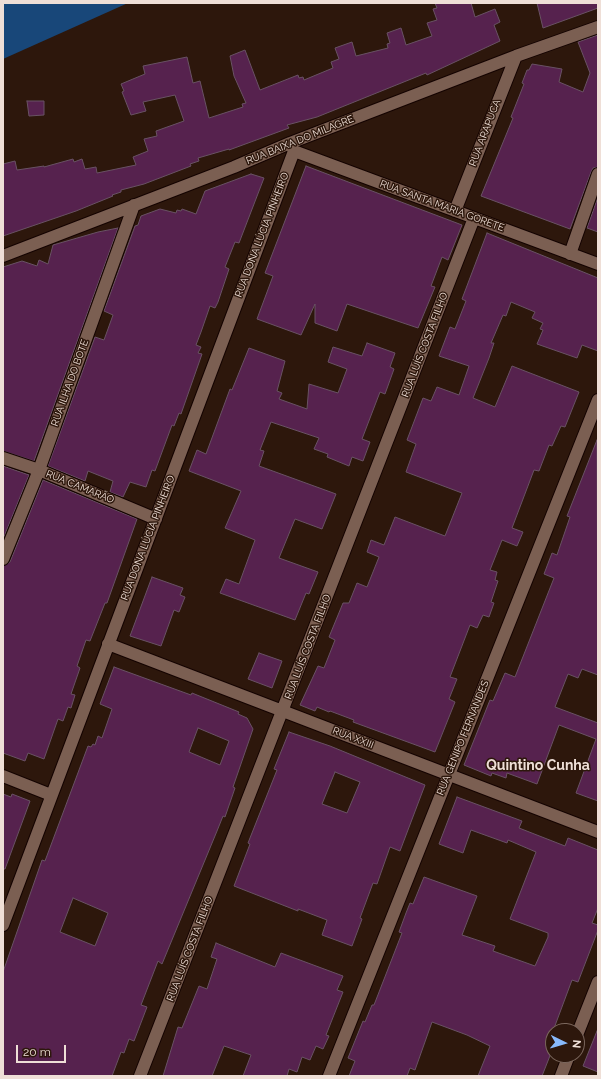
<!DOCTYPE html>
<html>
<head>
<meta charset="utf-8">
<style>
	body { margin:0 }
	#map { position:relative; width:601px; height:1079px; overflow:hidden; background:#2d170c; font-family:Raleway,sans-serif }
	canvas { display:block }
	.frame { position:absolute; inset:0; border:4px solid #efdfd7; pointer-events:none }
	.north { position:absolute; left:545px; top:1023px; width:40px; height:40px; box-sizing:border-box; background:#2d170c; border:1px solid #7b675d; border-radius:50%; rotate:95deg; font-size:11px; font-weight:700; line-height:16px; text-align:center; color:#efdfd7 }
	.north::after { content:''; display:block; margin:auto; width:14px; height:18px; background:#88bafc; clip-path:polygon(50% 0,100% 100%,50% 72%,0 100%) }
	.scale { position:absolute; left:16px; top:1045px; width:50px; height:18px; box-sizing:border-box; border:2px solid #efdfd7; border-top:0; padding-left:5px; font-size:12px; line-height:14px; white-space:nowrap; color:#efdfd7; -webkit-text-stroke:3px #2d170c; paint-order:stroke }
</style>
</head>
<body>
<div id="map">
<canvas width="601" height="1079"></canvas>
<div class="frame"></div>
<div class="north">N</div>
<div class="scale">20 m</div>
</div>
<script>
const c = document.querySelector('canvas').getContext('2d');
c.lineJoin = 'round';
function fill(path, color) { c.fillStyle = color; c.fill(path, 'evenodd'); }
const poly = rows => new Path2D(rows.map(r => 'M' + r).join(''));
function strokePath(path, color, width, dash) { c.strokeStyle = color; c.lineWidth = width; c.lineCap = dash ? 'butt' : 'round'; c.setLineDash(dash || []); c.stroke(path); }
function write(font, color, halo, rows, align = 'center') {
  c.font = font + ' Raleway,sans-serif'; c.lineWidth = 3; c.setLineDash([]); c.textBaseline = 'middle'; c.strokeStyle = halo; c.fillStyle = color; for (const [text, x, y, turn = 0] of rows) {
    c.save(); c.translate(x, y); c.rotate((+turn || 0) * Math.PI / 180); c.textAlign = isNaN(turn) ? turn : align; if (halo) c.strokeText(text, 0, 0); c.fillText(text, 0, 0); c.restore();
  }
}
const water = poly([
	[3,3,128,3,3,59]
]);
const building = poly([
	[435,3,471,3,475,17,495,9,500,22,494,25,500,41,427,75,426,73,317,117,287,125,289,128,229,150,229,149,198,158,199,161,190,164,191,166,144,184,121,190,121,192,112,195,113,196,76,211,3,236,3,164,15,161,17,170,44,166,44,167,73,159,74,162,82,159,85,169,96,167,97,173,136,165,133,157,148,151,144,139,157,136,156,131,184,121,175,95,143,102,146,111,131,115,122,92,124,91,121,84,145,74,143,66,187,57,193,83,200,81,209,118,243,107,242,104,246,103,234,76,230,56,245,50,260,90,298,75,299,78,303,77,304,80,333,68,331,62,339,59,335,48,352,42,356,56,388,48,387,44,390,43,387,33,401,28,406,45,432,36,427,23,437,20,433,9,437,8,435,3],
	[537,3,598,3,598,8,543,28,537,3],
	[598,35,598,167,593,168,591,172,570,229,481,196,513,118,511,117,524,84,522,83,527,70,529,70,532,64,562,69,559,82,583,92,590,73,578,42,598,35],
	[27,101,44,101,44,115,29,116,27,101],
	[306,166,462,225,448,260,442,257,431,286,435,287,418,328,347,304,337,331,315,323,315,304,301,335,257,319,273,276,265,273,306,166],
	[251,174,264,178,239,243,235,242,225,267,229,269,218,302,215,308,210,306,201,332,196,345,201,347,198,353,202,354,181,414,179,413,174,426,172,425,155,471,152,470,146,487,130,482,123,497,110,492,113,481,88,471,85,481,48,466,95,337,104,340,113,315,104,311,135,226,138,225,141,216,160,209,176,213,177,210,181,211,182,209,196,214,205,191,251,174],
	[598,197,598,232,587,228,598,197],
	[118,228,34,461,3,451,3,267,22,261,37,266,39,260,48,264,53,245,98,232,118,228],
	[487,233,598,278,598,351,582,345,577,358,537,344,543,330,540,329,543,323,532,318,535,312,511,302,506,316,503,315,491,343,494,343,489,358,473,398,495,407,512,366,579,392,565,427,561,426,552,446,549,445,539,471,534,470,512,528,523,532,517,546,502,540,490,570,497,572,495,580,498,581,491,602,494,603,489,617,483,615,477,628,470,625,450,677,457,679,449,699,455,702,435,752,353,722,354,720,330,711,329,712,317,707,315,711,300,705,318,666,324,668,335,640,329,637,343,603,349,603,357,583,367,587,379,557,367,552,371,540,384,545,395,517,445,536,462,493,406,472,416,444,407,440,423,398,431,401,437,387,459,395,469,366,439,356,450,327,455,329,466,301,462,299,487,233],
	[367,343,395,353,390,367,394,369,385,394,380,392,362,439,370,442,363,461,352,457,349,466,327,457,328,454,314,449,319,438,271,422,260,450,264,451,259,466,336,494,322,529,295,519,279,558,318,572,309,594,306,593,295,620,220,593,226,579,239,584,255,540,225,528,241,491,189,471,197,450,206,454,230,389,232,390,249,348,285,361,277,391,282,393,279,399,307,409,309,384,338,393,347,369,328,362,333,347,362,356,367,343],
	[597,440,598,675,582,669,578,678,568,674,555,707,598,723,598,801,576,793,596,739,559,725,537,784,507,773,506,778,492,773,491,776,464,765,490,700,493,701,505,673,515,677,554,578,544,574,552,553,557,555,570,517,567,516,597,440],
	[3,466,29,475,3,539,3,466],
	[43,480,137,519,107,603,105,603,90,641,86,640,77,666,80,668,71,694,75,695,71,708,68,707,63,721,58,719,44,759,28,753,25,761,3,753,3,566,10,562,43,480],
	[152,577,183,588,180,595,185,597,179,612,174,610,161,646,130,636,152,577],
	[259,653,282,661,272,688,248,679,259,653],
	[114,667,191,695,192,693,239,712,238,714,247,718,253,729,233,787,235,788,225,817,223,816,217,831,162,964,158,961,141,1005,147,1007,134,1041,129,1039,124,1053,121,1052,112,1076,3,1076,3,972,42,860,45,861,88,746,91,747,93,744,95,745,98,736,102,738,112,709,100,704,114,667],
	[198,728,229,741,220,765,189,752,198,728],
	[73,898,108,913,95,946,60,932,73,898],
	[289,732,330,746,425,785,400,851,390,847,377,884,373,883,360,918,362,919,352,946,322,935,327,920,298,909,298,911,234,886,250,844,248,843,277,770,274,769,289,732],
	[335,772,360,782,347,813,322,804,335,772],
	[3,794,11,797,12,794,30,801,5,869,3,869,3,794],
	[457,797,522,821,519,828,565,846,568,838,598,850,598,908,592,923,598,925,598,930,578,982,572,980,553,1031,553,1048,542,1076,478,1076,490,1046,467,1035,432,1022,415,1070,410,1068,407,1076,349,1076,355,1061,348,1058,363,1021,365,1022,372,1005,374,1005,402,933,399,932,406,913,410,903,413,904,424,877,477,896,462,935,495,946,493,951,535,966,548,937,548,933,510,919,536,852,508,840,507,843,471,830,463,853,439,844,457,797],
	[216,943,275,967,281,953,343,976,337,990,343,992,326,1035,329,1036,323,1049,316,1046,310,1060,302,1057,297,1072,289,1069,287,1076,243,1076,251,1055,224,1046,212,1076,163,1076,178,1027,182,1028,199,986,207,989,217,959,211,957,216,943],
	[597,1031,598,1031,598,1072,583,1066,597,1031]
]);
const street = poly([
	[291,145,294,151,598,264],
	[455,211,516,56],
	[570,254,598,174],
	[3,256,234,167,290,143,516,56,598,27],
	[3,458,39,470,156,519],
	[3,559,39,470,134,205],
	[108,644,598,832],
	[3,776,51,795],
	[3,925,294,151],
	[577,1035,598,982],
	[140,1076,474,218],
	[329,1076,598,400],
	[561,1076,569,1055]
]);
const streetNames = [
	["RUA ARAPUCA",485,133,-69],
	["RUA BAIXA DO MILAGRE",300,140,-22],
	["RUA SANTA MARIA GORETE",442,206,20],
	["RUA DONA LÚCIA PINHEIRO",262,235,-69],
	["RUA LUÍS COSTA FILHO",425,345,-69],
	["RUA ILHA DO BOTE",70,383,-70],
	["RUA CAMARÃO",80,487,22],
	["RUA DONA LÚCIA PINHEIRO",148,538,-69],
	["RUA LUÍS COSTA FILHO",308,647,-69],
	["RUA XXIII",353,738,21],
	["RUA GENIPO FERNANDES",463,738,-68],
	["RUA LUÍS COSTA FILHO",190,949,-69]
];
const districtNames = [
	["Quintino Cunha",538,766]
];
fill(water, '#184779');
fill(building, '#56224e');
strokePath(building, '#695264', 1);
strokePath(street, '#140300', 14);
strokePath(street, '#7b5f52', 12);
write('10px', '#efdfd7', '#2d170c', streetNames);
write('bold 14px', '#efdfd7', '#2d170c', districtNames);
</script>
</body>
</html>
